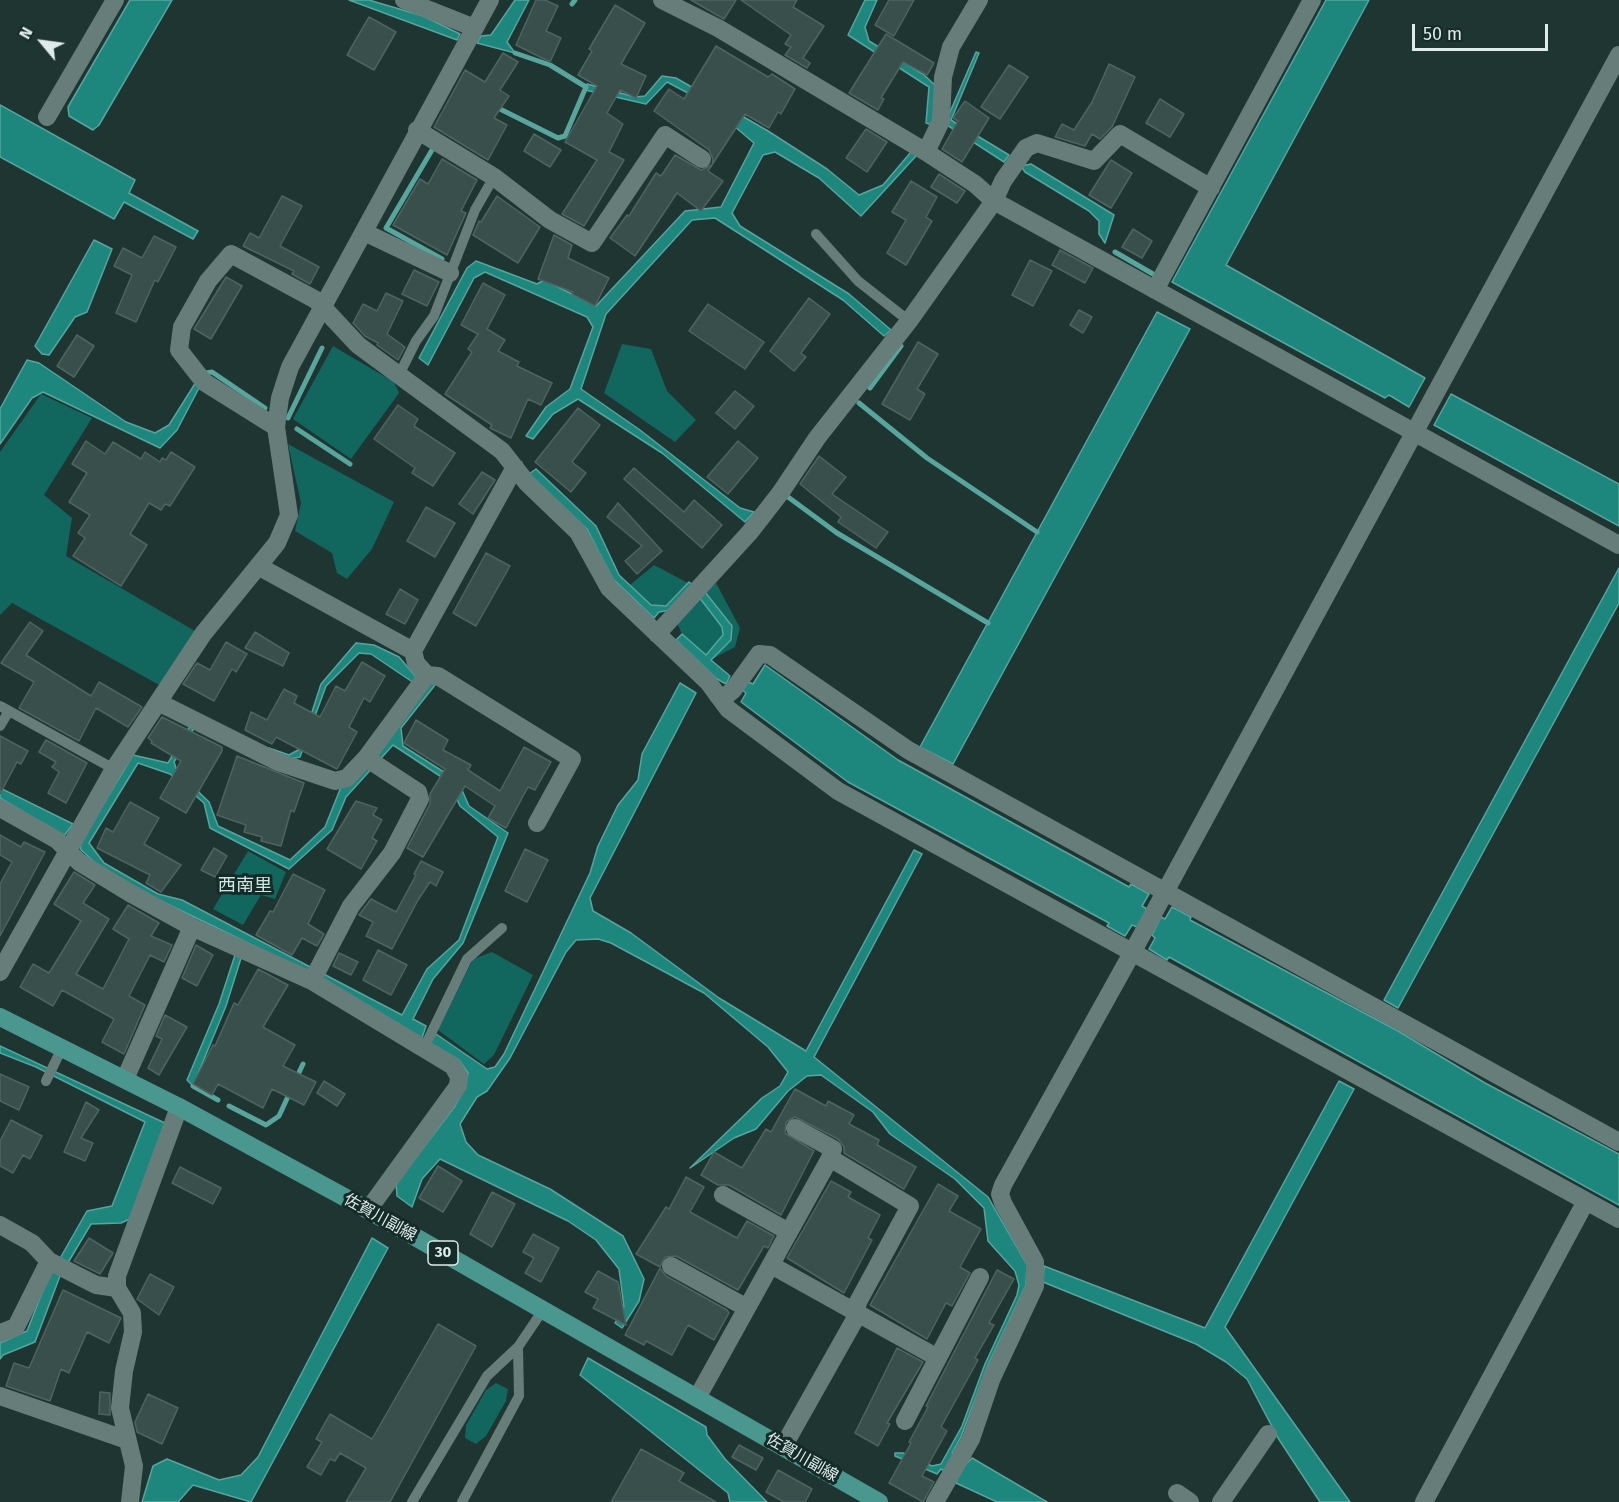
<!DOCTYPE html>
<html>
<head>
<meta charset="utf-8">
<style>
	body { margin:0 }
	#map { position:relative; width:1619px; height:1502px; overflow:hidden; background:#1f3532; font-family:"Fira Sans",sans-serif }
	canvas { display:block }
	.north { position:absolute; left:12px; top:12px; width:60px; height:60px; -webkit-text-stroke:4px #152b28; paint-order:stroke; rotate:299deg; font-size:16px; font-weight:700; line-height:24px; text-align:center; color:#deebe9 }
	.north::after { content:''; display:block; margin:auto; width:21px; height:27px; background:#deebe9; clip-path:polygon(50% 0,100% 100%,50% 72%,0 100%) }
	.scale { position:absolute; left:1412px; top:24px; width:136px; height:27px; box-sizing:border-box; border:3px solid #deebe9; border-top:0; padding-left:8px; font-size:18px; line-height:21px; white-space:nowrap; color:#deebe9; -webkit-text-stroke:4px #152b28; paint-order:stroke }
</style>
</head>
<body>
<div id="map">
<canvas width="1619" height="1502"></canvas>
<div class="north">N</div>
<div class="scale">50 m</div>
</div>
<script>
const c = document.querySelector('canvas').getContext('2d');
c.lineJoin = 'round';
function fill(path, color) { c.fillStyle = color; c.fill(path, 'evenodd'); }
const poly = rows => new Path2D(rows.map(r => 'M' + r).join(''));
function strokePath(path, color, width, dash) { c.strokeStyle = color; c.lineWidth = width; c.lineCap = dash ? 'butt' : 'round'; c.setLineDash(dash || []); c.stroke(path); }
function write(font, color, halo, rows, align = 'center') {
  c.font = font + ' "Fira Sans","Noto Sans JP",sans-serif'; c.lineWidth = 6; c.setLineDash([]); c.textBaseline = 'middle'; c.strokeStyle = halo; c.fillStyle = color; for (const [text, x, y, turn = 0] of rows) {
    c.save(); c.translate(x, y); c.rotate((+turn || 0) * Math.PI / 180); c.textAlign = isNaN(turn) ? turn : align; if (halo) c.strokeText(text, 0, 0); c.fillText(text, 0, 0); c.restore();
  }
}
const green = poly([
	[622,344,651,349,667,391,696,420,675,442,604,393],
	[333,346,394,382,399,393,351,459,293,419],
	[41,394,92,418,44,495,72,518,66,556,195,631,161,686,12,603,0,615,0,452],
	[288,444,394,502,372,549,347,579,337,573,332,553,295,531,301,503],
	[654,565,705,592,715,581,740,628,735,647,710,660,682,634,671,610,666,606,651,605,630,585],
	[248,851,286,872,275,899,261,895,243,925,213,909],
	[492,952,533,975,494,1055,484,1064,438,1030,473,959],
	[496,1383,508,1389,506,1401,486,1436,476,1444,465,1438,466,1425,486,1390]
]);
const water = poly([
	[130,0,172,0,99,125,93,130,69,116,68,107,130,0],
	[349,0,369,0,423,16,460,34,457,40,349,0],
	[515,0,529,0,507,42,515,53,477,43,481,36,491,35,515,0],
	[865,0,877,0,865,27,869,41,923,74,937,87,932,125,926,123,929,87,848,35,865,0],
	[1326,0,1369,0,1226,265,1425,378,1409,407,1389,395,1385,398,1172,282,1326,0],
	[976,52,979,53,951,120,1009,155,1004,162,947,125,947,119,976,52],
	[662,76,676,78,768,131,827,169,859,195,883,185,911,152,916,156,861,216,819,178,775,152,763,155,732,213,740,226,849,294,891,330,884,336,843,300,715,218,692,220,606,314,581,389,640,430,740,508,754,512,745,522,662,453,578,399,553,414,533,439,526,436,546,407,570,389,593,327,587,317,485,272,474,278,428,365,419,358,467,268,476,261,537,284,544,280,596,306,685,211,721,207,754,143,707,103,667,82,646,104,585,90,587,84,635,97,645,96,662,76],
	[0,105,135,180,129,193,198,231,193,239,124,202,114,219,0,157,0,105],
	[1031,164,1114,215,1105,243,1099,234,1099,221,1089,211,1025,172,1021,166,1031,164],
	[94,240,112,249,87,312,75,317,49,355,42,354,35,346,94,240],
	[1157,312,1190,329,953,764,920,747,1157,312],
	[27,360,39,363,126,422,155,433,169,425,196,382,200,386,177,430,160,448,43,392,32,398,0,444,0,409,27,360],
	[1451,394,1619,484,1619,526,1434,425,1451,394],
	[536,469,596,526,619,575,651,605,666,606,689,582,695,586,671,610,659,612,654,618,613,579,587,529,529,474,536,469],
	[1619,568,1619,603,1398,1008,1384,1000,1619,568],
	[705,592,732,626,731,640,711,660,730,676,726,684,717,679,676,640,682,634,706,655,723,635,722,627,699,597,705,592],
	[356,643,374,645,399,657,417,678,414,683,371,654,359,653,326,686,300,757,289,759,269,748,289,755,300,749,321,684,356,643],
	[765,665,898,760,1129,887,1131,884,1149,894,1142,906,1147,909,1137,927,1132,925,1125,936,1107,926,1109,923,848,782,741,702,746,693,742,690,748,682,753,684,765,665],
	[430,681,435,685,401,728,403,746,458,781,469,806,508,833,463,943,433,979,413,1019,426,1026,422,1038,308,972,157,899,100,867,81,850,80,843,133,755,168,763,190,726,194,728,174,762,177,771,209,802,218,826,290,860,325,827,341,787,430,681],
	[393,745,449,782,460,806,498,837,459,940,427,969,402,1015,182,900,158,894,104,863,89,843,138,763,170,774,204,803,210,828,289,869,332,830,346,797,393,745],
	[680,683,696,693,590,898,593,911,631,933,719,998,806,1051,914,850,922,854,814,1057,988,1197,1027,1265,1026,1285,988,1365,961,1437,952,1453,968,1462,972,1458,1047,1502,997,1502,956,1483,958,1478,941,1469,937,1474,895,1456,895,1453,903,1453,932,1466,941,1464,962,1426,985,1364,1017,1295,1019,1285,1015,1271,988,1241,984,1208,955,1179,890,1134,873,1112,821,1075,807,1076,788,1091,756,1129,734,1138,690,1168,762,1098,780,1086,788,1072,768,1047,704,993,611,943,598,939,576,940,566,952,510,1058,487,1091,477,1097,460,1124,466,1142,478,1155,550,1189,623,1236,644,1279,639,1301,622,1328,615,1323,624,1307,619,1269,596,1240,568,1221,440,1159,422,1179,412,1207,397,1196,396,1184,455,1106,465,1088,468,1073,459,1060,428,1042,436,1034,487,1069,495,1067,504,1054,590,873,598,846,618,805,638,780,642,754,680,683],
	[0,788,73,824,64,836,0,798,0,788],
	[1172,907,1191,917,1190,920,1398,1031,1485,1083,1619,1154,1619,1205,1169,957,1167,960,1149,949,1155,938,1152,935,1161,917,1165,919,1172,907],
	[236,952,242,955,226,1006,193,1086,187,1080,219,1004,236,952],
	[0,1046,167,1124,134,1217,121,1223,91,1224,60,1276,35,1342,3,1355,0,1359,0,1343,27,1331,46,1283,87,1211,112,1206,145,1122,36,1067,0,1053,0,1046],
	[1339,1081,1354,1089,1225,1327,1350,1502,1320,1502,1278,1438,1247,1379,1226,1362,1196,1344,1043,1282,1044,1266,1205,1328,1339,1081],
	[372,1238,388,1248,251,1502,193,1485,178,1502,142,1502,153,1466,167,1459,219,1480,241,1475,258,1457,372,1238],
	[588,1358,706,1427,707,1435,725,1459,767,1502,730,1502,728,1493,580,1375,588,1358]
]);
const stream = poly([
	[572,4,575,0],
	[494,106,558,138,565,136,586,87,550,65,515,53],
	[432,150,386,228,442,259],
	[1115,252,1153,274],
	[206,373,212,372,265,408],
	[870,388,901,346],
	[859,403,927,458,1037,532],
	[288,418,322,348],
	[297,429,350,464],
	[788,497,837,533,988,623],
	[296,1079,303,1064],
	[193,1086,218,1100],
	[229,1106,266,1125,279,1116,291,1090]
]);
const building = poly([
	[536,0,545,0,558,6,546,31,561,38,550,62,516,45,536,0],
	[691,0,736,0,724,19,691,0],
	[741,0,797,0,793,7,824,26,803,58,810,63,807,68,785,55,791,47,785,44,791,35,741,0],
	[889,0,914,0,894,36,875,25,889,0],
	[615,5,645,23,621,64,646,76,636,98,620,90,607,113,623,124,609,152,624,160,584,226,562,214,597,160,565,142,597,86,578,75,592,51,589,49,615,5],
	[369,17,396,32,374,70,347,55,369,17],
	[886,34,934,63,927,75,903,62,881,98,884,99,878,110,849,93,886,34],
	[716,46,768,77,772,74,795,89,781,114,778,112,769,128,745,114,708,171,723,181,701,211,677,193,635,256,610,238,627,215,629,216,656,173,661,176,675,155,701,170,712,165,713,159,709,150,654,111,669,89,684,99,716,46],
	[503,53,518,62,500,90,509,96,494,118,507,125,488,160,434,127,465,70,485,82,503,53],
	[1109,64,1135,77,1112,127,1100,139,1092,134,1085,146,1055,137,1062,124,1074,130,1092,102,1109,64],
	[1009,65,1028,77,1000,119,981,107,1009,65],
	[1160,99,1184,114,1170,137,1146,123,1160,99],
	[965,101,989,118,962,162,942,149,958,121,953,118,965,101],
	[866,129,887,142,867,172,846,158,866,129],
	[534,134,561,150,550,167,524,151,534,134],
	[442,159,477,180,461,211,466,213,447,255,393,225,420,179,428,184,442,159],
	[1111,160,1132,173,1111,208,1089,195,1111,160],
	[939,174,965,191,957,203,931,187,939,174],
	[911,181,937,197,926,217,932,221,906,265,887,253,906,220,892,212,911,181],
	[282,196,302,206,280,246,319,267,310,284,292,274,294,271,243,246,250,233,259,238,282,196],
	[497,196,540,227,518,263,473,235,479,221,481,222,497,196],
	[1133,229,1152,241,1142,258,1122,247,1133,229],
	[554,235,572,245,568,258,609,278,595,306,572,294,573,292,538,279,554,235],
	[154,236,176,247,158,282,155,280,136,322,116,313,132,275,114,266,123,248,142,258,154,236],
	[1060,250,1093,268,1085,283,1052,265,1060,250],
	[1030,260,1052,271,1033,306,1012,295,1030,260],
	[414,270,439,282,427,306,402,294,414,270],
	[226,277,242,286,211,339,194,329,226,277],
	[483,283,505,295,487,329,505,340,498,351,519,362,517,366,552,383,541,405,528,399,511,438,490,428,492,425,445,394,472,352,468,349,478,334,461,325,483,283],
	[386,293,403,301,387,334,405,347,398,360,377,345,378,343,365,336,353,323,363,304,377,311,386,293],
	[809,298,830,314,801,353,806,357,794,371,770,351,809,298],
	[708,304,764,342,745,369,689,331,708,304],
	[1079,310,1092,317,1083,333,1070,325,1079,310],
	[77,335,94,346,74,377,57,366,77,335],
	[918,342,938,354,917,389,925,394,910,420,882,404,918,342],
	[735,391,754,406,735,429,716,413,735,391],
	[398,405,418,419,414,426,455,453,433,486,412,473,415,468,374,439,398,405],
	[578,408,600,425,572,462,586,473,571,492,535,462,578,408],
	[86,441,105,454,113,442,141,459,145,452,160,462,162,458,166,460,171,452,195,467,170,506,165,504,161,510,149,503,130,534,147,545,121,586,73,556,85,538,78,533,90,515,69,502,87,473,72,464,86,441],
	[738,441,758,458,728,494,707,477,738,441],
	[819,456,846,477,832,494,888,532,876,548,838,522,841,517,800,484,819,456],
	[634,468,684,512,694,500,722,525,702,548,624,479,634,468],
	[482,472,495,480,473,514,459,504,482,472],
	[618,503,662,551,637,574,625,561,642,546,607,517,618,503],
	[426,507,455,523,435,557,407,541,426,507],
	[486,553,510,566,476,626,453,613,486,553],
	[400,589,418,600,405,624,386,614,400,589],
	[30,622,43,631,26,655,91,696,99,682,142,707,128,727,96,708,79,741,19,708,34,682,1,663,30,622],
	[255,632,289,653,283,666,245,648,255,632],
	[226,642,247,654,236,672,232,669,214,701,183,684,197,663,210,670,226,642],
	[362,662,385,676,370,702,364,698,349,727,357,732,337,769,276,737,272,744,245,730,251,712,267,720,284,689,297,696,294,703,320,717,336,686,345,691,362,662],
	[162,717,222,747,222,751,186,813,160,798,181,761,151,743,152,741,148,738,162,717],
	[416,720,448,740,443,750,471,765,468,770,500,791,524,747,551,762,535,790,528,787,506,828,488,818,495,806,465,786,423,857,407,848,430,804,430,794,445,769,404,743,416,720],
	[0,736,28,751,21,764,17,762,0,794,0,736],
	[46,740,87,763,66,803,48,793,59,772,52,767,56,762,39,752,46,740],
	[237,756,304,783,294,812,291,810,281,846,261,841,262,837,244,832,246,825,217,815,237,756],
	[356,801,377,808,373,815,382,820,372,838,377,841,361,869,327,849,356,801],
	[130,802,159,818,144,844,181,865,161,892,146,883,150,875,97,848,106,828,113,832,130,802],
	[0,835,21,847,24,842,45,852,0,936,0,884,12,862,0,855,0,835],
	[214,848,227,856,215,877,201,870,214,848],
	[525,849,548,860,527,902,505,891,525,849],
	[421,861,443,872,436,886,430,882,418,900,392,949,366,936,373,922,359,915,371,899,396,912,416,875,414,874,421,861],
	[74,872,95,885,83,903,109,919,76,974,103,989,129,939,113,929,128,905,159,923,151,936,172,945,164,962,150,955,129,996,145,1005,124,1054,102,1042,114,1019,62,990,53,1006,20,987,33,964,49,973,81,921,54,904,74,872],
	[293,874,325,890,308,924,324,934,317,946,302,938,292,955,256,935,270,911,273,912,293,874],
	[196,945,213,955,197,986,182,978,196,945],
	[378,950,407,965,391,995,363,980,378,950],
	[339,953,358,962,351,975,333,966,339,953],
	[258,969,288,985,263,1027,295,1045,283,1066,316,1082,304,1105,272,1089,263,1108,218,1084,212,1095,193,1084,213,1045,215,1046,234,1003,238,1005,258,969],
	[165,1015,187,1027,159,1075,148,1068,162,1039,156,1036,165,1015],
	[0,1074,29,1087,19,1110,0,1101,0,1074],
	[324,1081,345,1094,337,1106,317,1093,324,1081],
	[795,1089,826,1106,828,1101,854,1115,849,1124,879,1140,877,1145,916,1167,904,1189,844,1153,844,1147,838,1139,795,1117,786,1122,785,1133,814,1151,781,1215,729,1185,718,1185,701,1175,714,1152,742,1168,766,1129,771,1132,795,1089],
	[86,1102,99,1110,81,1138,93,1143,85,1161,64,1152,86,1102],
	[11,1120,42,1136,30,1159,23,1155,13,1173,0,1166,0,1141,11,1120],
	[438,1166,462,1181,443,1212,419,1198,438,1166],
	[180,1167,221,1188,213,1204,172,1183,180,1167],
	[686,1177,704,1187,690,1212,737,1238,747,1221,774,1236,768,1248,764,1246,738,1290,676,1256,665,1257,660,1267,636,1254,666,1207,669,1209,686,1177],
	[831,1181,851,1192,848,1197,880,1215,868,1238,872,1240,844,1293,787,1258,831,1181],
	[938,1184,958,1196,949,1211,981,1229,960,1267,970,1273,952,1306,946,1303,927,1339,870,1305,938,1184],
	[492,1192,515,1204,492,1247,470,1234,492,1192],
	[533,1234,559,1248,541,1282,525,1273,534,1258,523,1252,533,1234],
	[89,1238,113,1253,100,1274,74,1261,89,1238],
	[660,1268,666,1276,727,1310,729,1313,714,1340,688,1325,672,1355,646,1341,644,1345,625,1335,660,1268],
	[997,1270,1014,1279,989,1323,994,1325,975,1358,978,1360,941,1427,947,1431,922,1476,934,1482,923,1502,889,1483,911,1443,909,1442,928,1407,926,1406,997,1270],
	[598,1271,618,1282,626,1325,593,1308,598,1299,585,1292,598,1271],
	[150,1274,174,1287,159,1315,137,1299,150,1274],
	[63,1290,121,1318,109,1343,87,1332,69,1373,61,1369,50,1401,6,1386,14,1363,29,1368,63,1290],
	[438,1324,476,1346,390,1502,346,1502,366,1468,340,1453,335,1461,330,1459,321,1475,307,1467,322,1442,316,1439,330,1414,372,1439,438,1324],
	[897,1348,923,1362,887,1423,890,1424,878,1446,855,1433,897,1348],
	[100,1392,110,1393,110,1415,99,1414,100,1392],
	[148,1394,178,1408,162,1444,137,1432,135,1422,148,1394],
	[739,1445,763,1458,756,1470,732,1457,739,1445],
	[641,1449,684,1473,679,1481,716,1502,611,1502,641,1449],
	[778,1470,812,1489,805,1502,784,1502,766,1492,778,1470]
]);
const service = poly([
	[816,234,858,281,909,321],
	[399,375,416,341,434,316,475,210,494,177],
	[0,706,114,769],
	[0,726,9,711],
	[424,1048,467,959,502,928],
	[46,1081,62,1048],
	[412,1502,487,1376,518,1347,543,1310],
	[462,1502,519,1396,518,1347]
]);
const minor = poly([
	[404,0,475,28],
	[662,0,718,28,926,152,975,184,994,201,1619,545],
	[47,117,115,0],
	[417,130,494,177,550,220,592,243,665,135,702,159],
	[926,152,941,121,943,77,951,47,979,0],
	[364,232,450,273],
	[1155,290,1312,0],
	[276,427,204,382,179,350,182,327,208,281,231,254,316,300,358,345,502,451,527,483,578,532,609,588,708,682,728,709,838,791,1619,1219],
	[258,566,413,651],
	[657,634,750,532,781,492,817,438,909,321,994,201,1003,181,1026,148,1037,143,1094,161,1120,134,1211,188],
	[427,675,438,676,572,759,537,823],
	[718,696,727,695,733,690,759,654,770,655,908,750,1619,1142],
	[158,702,278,762,335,781,347,778,366,758,427,675,416,663,413,651,515,467],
	[0,808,57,840,79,862,130,893,192,927,312,981,453,1066,459,1077,458,1086,368,1210],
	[0,972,114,769,203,634,277,543,289,515,276,427,280,398,290,367,490,0],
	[312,981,351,906,392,853,420,799,418,792,366,758],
	[125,1079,192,927],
	[795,1128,833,1149,830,1158],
	[723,1195,789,1232],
	[0,1225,32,1243,49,1261,16,1327,0,1333],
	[49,1261,96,1285,117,1288],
	[771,1265,938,1358],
	[671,1266,747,1308],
	[0,1396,127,1440],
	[697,1398,830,1158,910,1206,858,1302,854,1321,783,1447],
	[905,1421,980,1277],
	[1177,1493,1190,1502],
	[130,1502,134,1466,120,1408,124,1371,133,1332,132,1313,117,1288,117,1276,179,1107],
	[935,1502,971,1439,991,1380,1035,1286,1035,1262,1003,1203,1000,1194,1003,1185,1132,953,1619,55],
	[1221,1502,1268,1434],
	[1424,1502,1586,1201]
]);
const primary = poly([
	[0,1017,179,1107,368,1210,879,1502]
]);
const shields = [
	[443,1253,30]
];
const shieldNames = [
	["30",443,1253]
];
const streetNames = [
	["佐賀川副線",380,1218,29],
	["佐賀川副線",802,1458,30]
];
const neighbourhoodNames = [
	["西南里",245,886]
];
fill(green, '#11665e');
fill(water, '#1d877d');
strokePath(water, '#57a59d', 1.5);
strokePath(stream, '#57a59d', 5);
fill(building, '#394f4c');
strokePath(building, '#4d6461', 1.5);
strokePath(service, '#667d7a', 10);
strokePath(minor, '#667d7a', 18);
strokePath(primary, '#49978e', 18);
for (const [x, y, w] of shields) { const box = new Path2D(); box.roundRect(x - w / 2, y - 12, w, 24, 4.5); c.fillStyle = '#152b28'; c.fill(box); strokePath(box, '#deebe9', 1.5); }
write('bold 15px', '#deebe9', null, shieldNames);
write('16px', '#deebe9', '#152b28', streetNames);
write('18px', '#cce6e2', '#152b28', neighbourhoodNames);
</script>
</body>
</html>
